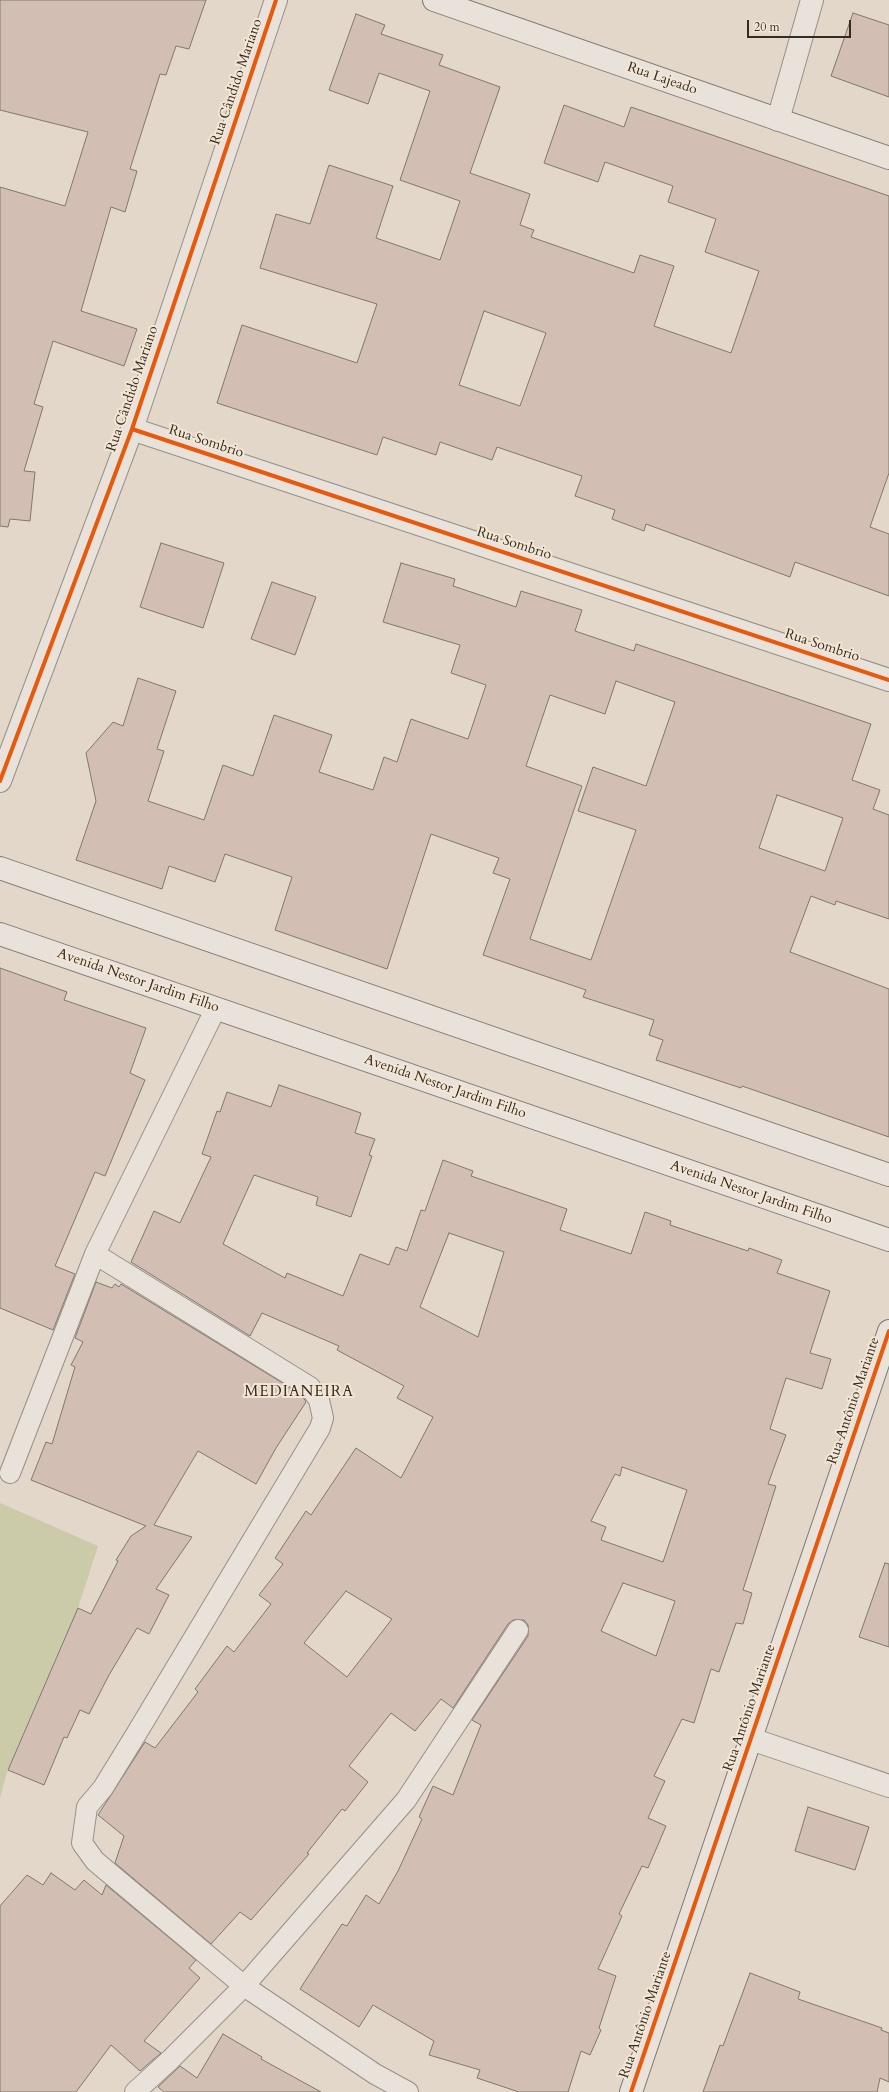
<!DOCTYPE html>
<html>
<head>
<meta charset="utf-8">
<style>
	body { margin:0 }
	#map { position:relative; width:889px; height:2092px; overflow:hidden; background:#e2d7c8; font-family:Cardo,serif }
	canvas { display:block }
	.scale { position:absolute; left:747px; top:20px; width:104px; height:18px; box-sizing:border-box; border:2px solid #342c21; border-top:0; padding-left:5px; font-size:12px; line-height:14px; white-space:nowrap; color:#342c21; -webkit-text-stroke:3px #f3e6d4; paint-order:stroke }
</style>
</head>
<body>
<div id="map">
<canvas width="889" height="2092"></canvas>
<div class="scale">20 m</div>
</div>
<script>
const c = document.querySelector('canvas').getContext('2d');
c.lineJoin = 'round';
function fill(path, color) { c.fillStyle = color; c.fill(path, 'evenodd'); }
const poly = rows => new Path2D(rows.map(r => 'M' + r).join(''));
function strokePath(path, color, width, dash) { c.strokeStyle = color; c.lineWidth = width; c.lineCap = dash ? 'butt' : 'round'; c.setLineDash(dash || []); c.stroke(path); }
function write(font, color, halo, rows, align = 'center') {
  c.font = font + ' Cardo,serif'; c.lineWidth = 4; c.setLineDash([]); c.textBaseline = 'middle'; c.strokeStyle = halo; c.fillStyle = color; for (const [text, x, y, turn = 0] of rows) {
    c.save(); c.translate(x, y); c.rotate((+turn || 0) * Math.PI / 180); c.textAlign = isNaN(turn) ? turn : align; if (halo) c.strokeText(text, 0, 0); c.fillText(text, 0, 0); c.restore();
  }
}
const green = poly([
	[0,1503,98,1546,78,1608,8,1769,0,1798]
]);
const building = poly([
	[0,0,206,0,189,49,176,46,166,75,160,74,130,169,137,171,125,212,111,207,81,311,137,329,124,366,53,341,34,404,43,407,24,471,35,472,30,521,10,519,8,527,0,526,0,187,65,206,88,132,0,110,0,0],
	[853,13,889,25,889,97,831,76,853,13],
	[356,14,385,25,381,34,443,55,439,65,500,87,470,173,530,194,520,225,534,230,531,237,634,273,640,255,674,266,654,326,731,353,759,271,705,252,716,219,668,202,673,186,605,162,598,182,544,163,564,105,624,127,631,107,889,196,889,473,870,527,889,534,889,596,795,562,790,577,646,524,644,531,612,519,615,510,575,496,582,476,497,447,492,460,440,442,436,455,383,437,377,455,217,403,242,325,357,363,377,304,260,268,276,214,310,224,329,165,393,186,376,238,440,260,460,201,400,180,430,91,379,73,368,104,329,90,356,14],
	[484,311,546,333,520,406,459,385,484,311],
	[161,543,224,563,203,628,140,607,161,543],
	[401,563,455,579,453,586,516,607,521,591,582,610,575,631,634,651,636,644,871,724,852,780,880,790,873,809,889,815,889,919,836,901,835,905,811,896,790,952,889,989,889,1137,742,1086,741,1088,656,1060,663,1040,649,1035,654,1020,583,997,586,990,483,955,510,879,493,873,499,858,431,834,387,969,275,930,292,877,225,854,215,882,169,866,162,889,76,860,96,801,86,753,113,722,123,726,138,678,176,691,157,749,164,751,148,801,204,820,223,765,253,776,274,715,332,735,319,772,373,790,384,757,397,762,411,719,468,739,486,685,451,673,460,645,383,622,401,563],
	[616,681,675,702,646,786,593,767,578,811,636,830,591,960,530,939,582,786,526,766,550,695,605,714,616,681],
	[777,795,843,818,825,871,759,848,777,795],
	[272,582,316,597,295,655,251,639,272,582],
	[0,968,67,992,64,1000,146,1028,130,1073,145,1080,105,1176,95,1172,55,1266,75,1274,53,1330,0,1308,0,968],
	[279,1085,361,1113,355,1133,375,1139,369,1155,372,1156,351,1217,316,1205,318,1197,254,1175,223,1244,285,1278,287,1273,343,1296,360,1254,389,1265,396,1247,407,1251,421,1210,425,1211,443,1160,473,1171,471,1176,567,1209,560,1230,631,1254,645,1212,671,1221,670,1225,748,1251,749,1248,782,1260,777,1273,830,1291,810,1353,831,1359,822,1389,786,1378,770,1429,786,1435,768,1484,776,1486,743,1590,752,1593,743,1624,736,1623,719,1672,711,1669,694,1723,682,1719,654,1776,665,1781,648,1818,666,1826,648,1868,642,1866,619,1914,622,1916,598,1969,616,1976,599,2028,601,2030,590,2055,581,2051,568,2092,519,2092,477,2078,480,2070,429,2055,434,2041,373,2005,359,2027,300,1989,342,1924,347,1926,366,1895,379,1904,398,1871,422,1819,419,1817,433,1786,453,1795,481,1725,472,1720,528,1636,528,1625,524,1620,513,1620,508,1624,453,1708,441,1699,415,1731,391,1713,349,1766,368,1782,345,1811,342,1809,307,1853,309,1854,251,1920,240,1912,211,1944,115,1863,124,1836,98,1815,145,1742,155,1748,198,1692,195,1689,227,1646,234,1652,271,1604,259,1595,283,1564,275,1558,306,1511,311,1515,356,1448,401,1478,433,1417,397,1398,404,1386,337,1350,339,1346,262,1313,250,1336,131,1262,154,1211,180,1223,211,1157,202,1154,217,1111,220,1112,227,1092,271,1107,279,1085],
	[449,1233,504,1252,478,1337,420,1307,449,1233],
	[622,1467,687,1490,663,1562,601,1540,606,1527,591,1521,615,1474,620,1476,622,1467],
	[623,1583,675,1601,656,1656,601,1631,623,1583],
	[346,1591,392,1619,347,1677,304,1643,346,1591],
	[96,1282,112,1288,115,1284,119,1287,121,1284,281,1382,303,1397,306,1402,276,1448,256,1484,198,1451,154,1525,192,1537,156,1589,169,1595,149,1634,137,1628,109,1675,89,1714,80,1710,67,1738,64,1737,44,1785,8,1770,78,1608,91,1614,118,1561,116,1560,131,1536,146,1526,31,1480,46,1442,52,1444,75,1367,71,1365,83,1342,75,1338,96,1282],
	[885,1563,889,1564,889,1647,859,1637,885,1563],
	[808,1807,869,1827,855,1870,795,1851,808,1807],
	[51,1873,75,1890,84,1880,102,1895,106,1885,196,1960,189,1968,200,1978,144,2041,161,2053,140,2071,111,2045,76,2092,0,2092,0,1906,27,1875,43,1885,51,1873],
	[750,1973,800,1992,798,1999,882,2028,881,2030,889,2033,889,2082,880,2078,877,2092,703,2092,720,2045,723,2046,750,1973],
	[223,2034,262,2057,261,2059,321,2092,164,2092,158,2087,180,2066,197,2078,223,2034]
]);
const lane = poly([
	[95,1254,310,1387,319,1400,323,1418,320,1428,135,1736,103,1788,87,1807,82,1843,95,1861,244,1986,375,2074,408,2092],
	[10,1473,95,1254,216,1008],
	[135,2092,170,2060,244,1986,406,1800,518,1630]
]);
const street = poly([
	[778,120,812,0],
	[132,429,889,680],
	[0,781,132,429,276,0],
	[751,1739,889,1786]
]);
const secondary = poly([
	[434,0,889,158],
	[0,868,889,1175],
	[0,934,889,1240],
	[631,2092,889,1331]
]);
const cycleway = poly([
	[132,429,889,680],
	[0,781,132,429,276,0],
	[631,2092,889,1331]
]);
const streetNames = [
	["Rua Lajeado",662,79,19],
	["Rua Cândido Mariano",237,82,-71],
	["Rua Cândido Mariano",133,389,-71],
	["Rua Sombrio",206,442,18],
	["Rua Sombrio",514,544,18],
	["Rua Sombrio",822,646,18],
	["Avenida Nestor Jardim Filho",138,981,19],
	["Avenida Nestor Jardim Filho",445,1087,19],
	["Avenida Nestor Jardim Filho",751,1193,19],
	["Rua Antônio Mariante",854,1401,-71],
	["Rua Antônio Mariante",750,1708,-71],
	["Rua Antônio Mariante",646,2015,-71]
];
const neighbourhoodNames = [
	["MEDIANEIRA",299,1393]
];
fill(green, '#cbcaa9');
fill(building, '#d2beb2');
strokePath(building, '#7f786f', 1);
strokePath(lane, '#979086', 22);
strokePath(street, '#979086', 24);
strokePath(secondary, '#7f786f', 24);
strokePath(lane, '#e8e2db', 20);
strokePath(street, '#e8e2db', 22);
strokePath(secondary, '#e8e2db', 22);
strokePath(cycleway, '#e8590c', 4);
write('14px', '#342c21', '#f3e6d4', streetNames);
c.letterSpacing = '1px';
write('15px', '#342c21', '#f3e6d4', neighbourhoodNames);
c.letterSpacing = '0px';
</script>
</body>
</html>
